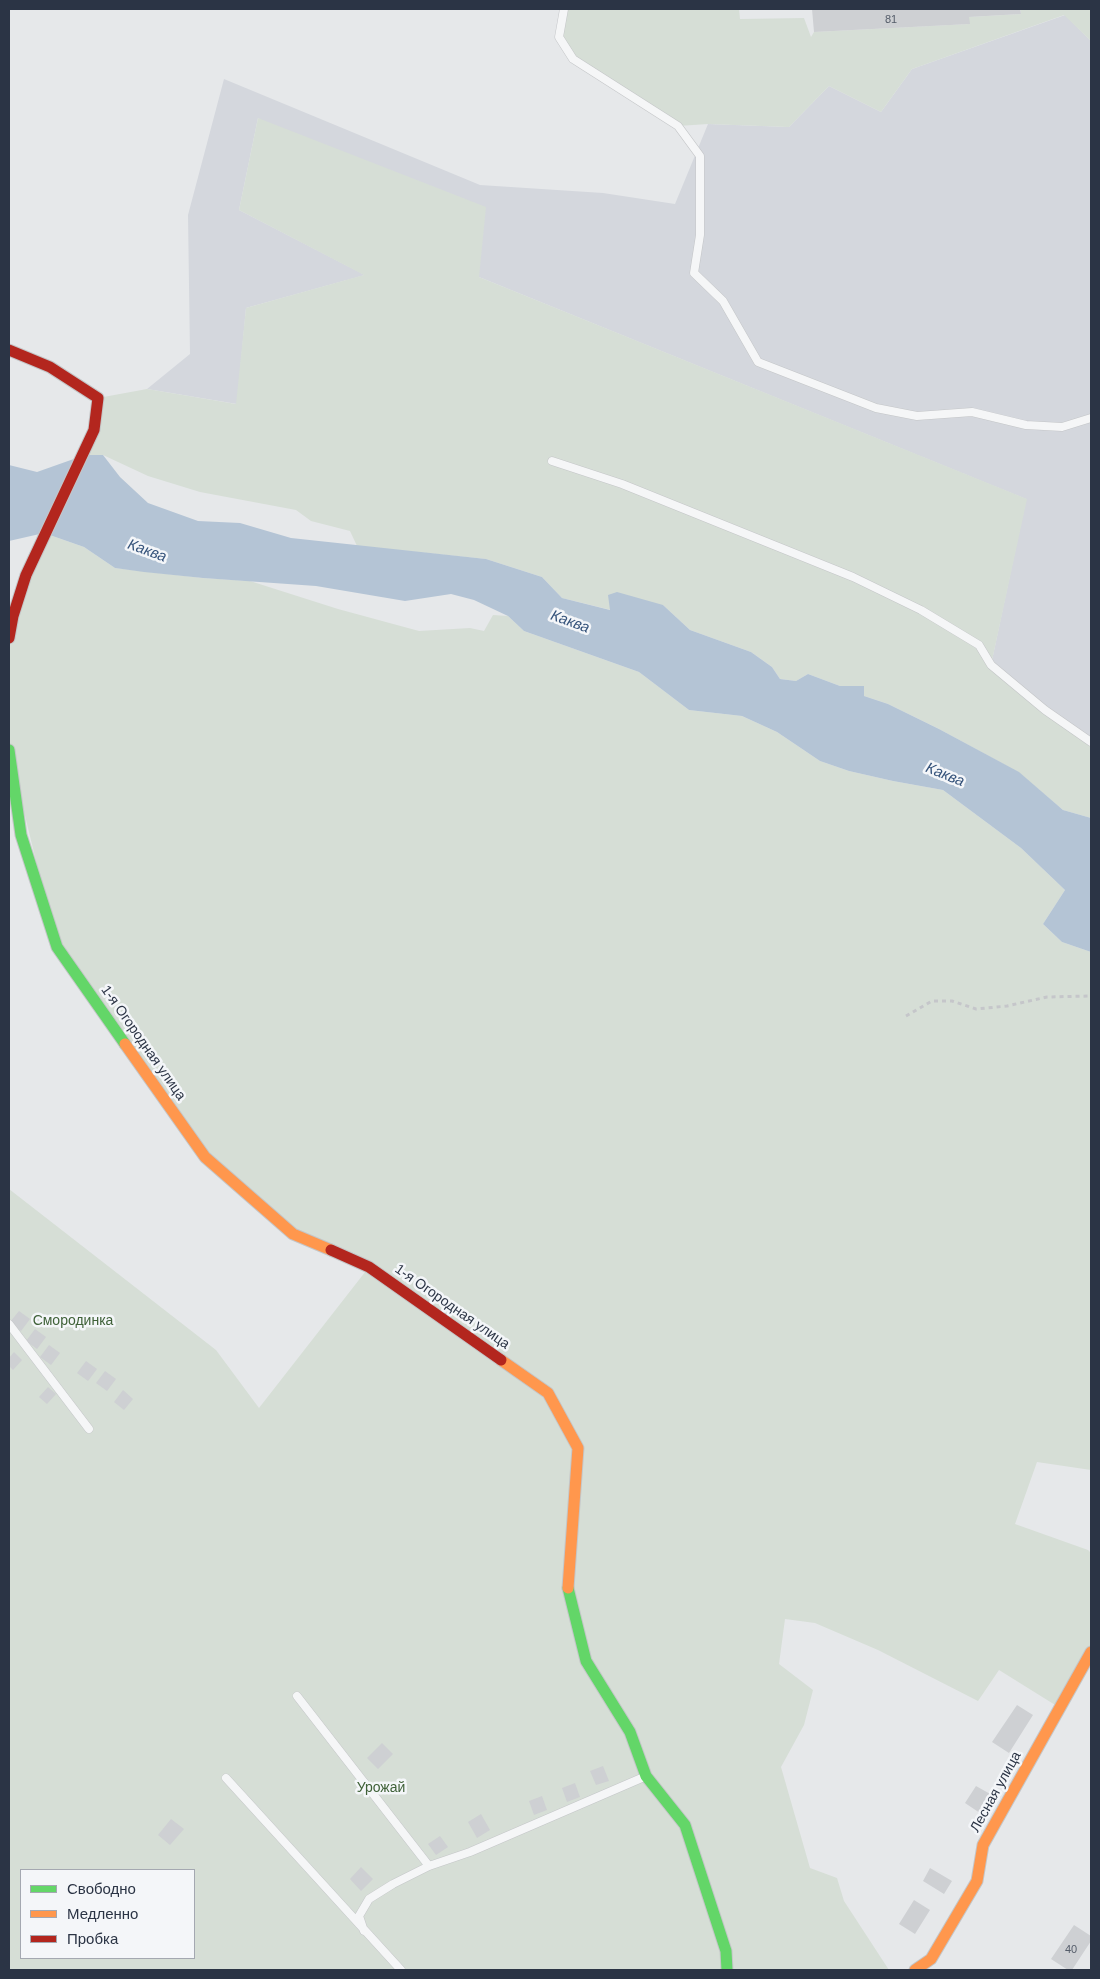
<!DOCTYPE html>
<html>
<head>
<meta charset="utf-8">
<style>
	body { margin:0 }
	#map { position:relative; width:1100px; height:1979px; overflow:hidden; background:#e6e8ea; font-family:Helvetica,sans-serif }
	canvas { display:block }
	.frame { position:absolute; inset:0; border:10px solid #2b3445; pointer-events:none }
	.legend { position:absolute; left:20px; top:1869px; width:175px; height:90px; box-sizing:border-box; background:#f4f6f9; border:1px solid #a4a8b1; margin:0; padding:6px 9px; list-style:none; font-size:15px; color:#2b3445 }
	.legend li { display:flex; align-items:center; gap:10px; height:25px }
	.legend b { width:25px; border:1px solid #a4a8b1 }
</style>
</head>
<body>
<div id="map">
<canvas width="1100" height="1979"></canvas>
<div class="frame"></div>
<ul class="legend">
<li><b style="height:6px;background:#63d668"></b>Свободно</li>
<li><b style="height:6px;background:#ff974d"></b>Медленно</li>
<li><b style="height:6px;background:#b3261e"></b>Пробка</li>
</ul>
</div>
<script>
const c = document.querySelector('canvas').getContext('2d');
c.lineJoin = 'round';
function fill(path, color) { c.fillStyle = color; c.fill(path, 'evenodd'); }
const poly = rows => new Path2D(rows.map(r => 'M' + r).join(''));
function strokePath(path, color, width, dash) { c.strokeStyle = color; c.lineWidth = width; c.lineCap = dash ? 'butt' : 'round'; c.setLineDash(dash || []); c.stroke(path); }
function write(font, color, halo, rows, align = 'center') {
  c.font = font + ' Helvetica,sans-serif'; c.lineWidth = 5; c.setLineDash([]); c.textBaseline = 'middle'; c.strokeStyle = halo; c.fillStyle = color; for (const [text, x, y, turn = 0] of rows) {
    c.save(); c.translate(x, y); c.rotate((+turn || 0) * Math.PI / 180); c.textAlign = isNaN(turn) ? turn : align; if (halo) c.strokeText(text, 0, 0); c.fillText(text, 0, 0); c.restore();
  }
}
const built = poly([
	[1065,15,1091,41,1091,742,991,665,1026,499,479,277,258,118,239,210,365,275,246,308,237,404,147,389,190,354,188,215,224,79,480,185,603,193,675,204,708,124,789,127,829,86,881,112,912,69]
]);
const green = poly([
	[564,9,739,9,740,19,804,18,811,37,814,32,969,24,969,17,1021,14,1020,9,1091,9,1091,41,1064,15,912,69,881,112,829,86,789,127,708,124,678,126,573,59,559,37],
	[258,118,486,207,479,277,1027,499,991,665,1091,742,1091,818,1063,810,1018,772,939,729,888,704,864,696,864,686,840,686,808,674,796,681,780,679,772,667,751,652,690,630,663,605,611,610,562,598,542,577,486,559,357,546,350,531,311,521,296,510,200,492,148,476,103,455,85,455,98,398,147,389,236,404,246,308,364,275,239,210],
	[44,533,84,547,115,568,203,578,250,581,338,609,419,631,470,628,484,631,493,615,508,616,524,631,639,672,689,710,742,716,777,732,820,761,849,771,893,781,943,790,1021,848,1065,890,1043,924,1062,942,1091,952,1091,1470,1037,1462,1015,1524,1088,1550,1091,1553,1091,1653,1060,1708,999,1670,978,1701,878,1650,815,1623,785,1619,779,1664,813,1690,804,1725,781,1767,810,1868,837,1878,844,1901,889,1970,9,1970,9,1189,216,1350,259,1408,369,1267,293,1234,205,1157,57,947,9,750,9,647],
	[21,1870,194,1870,194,1958,21,1958]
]);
const water = poly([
	[85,455,103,455,120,477,148,503,198,521,240,523,291,538,486,559,542,577,562,598,610,610,608,595,617,592,663,605,690,630,751,652,772,667,780,679,796,681,808,674,840,686,864,686,864,696,888,704,939,729,1019,772,1063,810,1091,818,1091,952,1062,942,1043,924,1065,890,1021,848,943,790,893,781,849,771,820,761,777,732,742,716,689,710,639,672,524,631,508,616,474,600,451,594,405,601,316,586,203,578,144,572,115,568,84,547,44,533,9,541,9,465,37,472]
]);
const building = poly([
	[812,9,1020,9,1021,14,969,17,970,24,814,32],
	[19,1311,30,1319,21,1331,10,1322],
	[35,1329,46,1337,37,1349,26,1341],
	[49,1345,60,1353,51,1365,40,1357],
	[14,1352,22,1360,13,1370,9,1366,9,1358],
	[86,1361,97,1369,88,1381,77,1373],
	[105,1371,116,1379,107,1391,96,1383],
	[48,1387,56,1394,47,1404,39,1397],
	[123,1390,133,1399,124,1410,114,1402],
	[1017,1705,1033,1715,1009,1753,992,1742],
	[382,1743,393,1754,378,1769,367,1758],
	[603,1766,609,1781,596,1785,590,1771],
	[575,1783,580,1797,567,1802,562,1788],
	[976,1786,992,1795,980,1813,965,1803],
	[542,1796,547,1810,534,1815,529,1801],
	[481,1814,490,1830,477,1838,468,1822],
	[171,1819,184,1829,170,1845,158,1835],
	[440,1836,448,1847,436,1855,428,1844],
	[361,1867,373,1879,361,1891,350,1879],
	[930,1868,952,1881,944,1894,923,1881],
	[914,1900,930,1910,915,1934,899,1924],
	[1074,1925,1091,1936,1091,1941,1072,1970,1068,1970,1051,1959]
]);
const path = poly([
	[906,1016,932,1001,952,1001,976,1009,1007,1006,1047,997,1091,996]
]);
const lane = poly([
	[564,9,559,37,573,59,678,126,700,156,700,235,694,273,723,301,758,362,876,408,917,416,972,412,1026,425,1062,427,1091,418],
	[552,461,622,484,853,577,921,610,979,645,991,665,1045,710,1091,742],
	[9,1324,89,1429],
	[297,1696,429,1866],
	[226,1778,401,1970],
	[364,1931,359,1916,369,1899,393,1884,429,1866,470,1852,644,1777]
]);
const fast = poly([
	[9,750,21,835,57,947,125,1044],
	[568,1588,586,1661,630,1732,646,1776,685,1825,726,1951,727,1970]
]);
const slow = poly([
	[125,1044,205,1157,293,1234,331,1250],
	[501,1360,548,1393,578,1448,568,1588],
	[915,1970,931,1959,977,1881,983,1845,1091,1652]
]);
const jam = poly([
	[9,350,50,367,98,398,94,430,26,575,13,616,9,638],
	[331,1250,369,1267,501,1360]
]);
const numberNames = [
	["81",891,20],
	["40",1071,1950]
];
const streetNames = [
	["1-я Огородная улица",143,1043,55],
	["1-я Огородная улица",452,1307,35],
	["Лесная улица",996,1792,-61]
];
const parkNames = [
	["Смородинка",73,1321],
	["Урожай",381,1788]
];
const waterNames = [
	["Каква",147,551,20],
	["Каква",570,622,20],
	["Каква",945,775,22]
];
fill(built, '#d4d7dd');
fill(green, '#d6ded6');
fill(water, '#b4c4d5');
fill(building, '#ced0d3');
strokePath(lane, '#c4c6c8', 9);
strokePath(fast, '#c4c6c8', 13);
strokePath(slow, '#c4c6c8', 13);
strokePath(jam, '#c4c6c8', 13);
strokePath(path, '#c5c6ca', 3, [4, 4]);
strokePath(lane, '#f5f6f7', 8);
strokePath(fast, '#63d668', 11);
strokePath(slow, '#ff974d', 11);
strokePath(jam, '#b3261e', 11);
write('11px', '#545c69', null, numberNames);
write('14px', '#2b3445', '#f4f6f9', streetNames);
write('14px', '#3f6138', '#f4f6f9', parkNames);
write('italic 15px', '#34527a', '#f4f6f9', waterNames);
</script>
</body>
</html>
